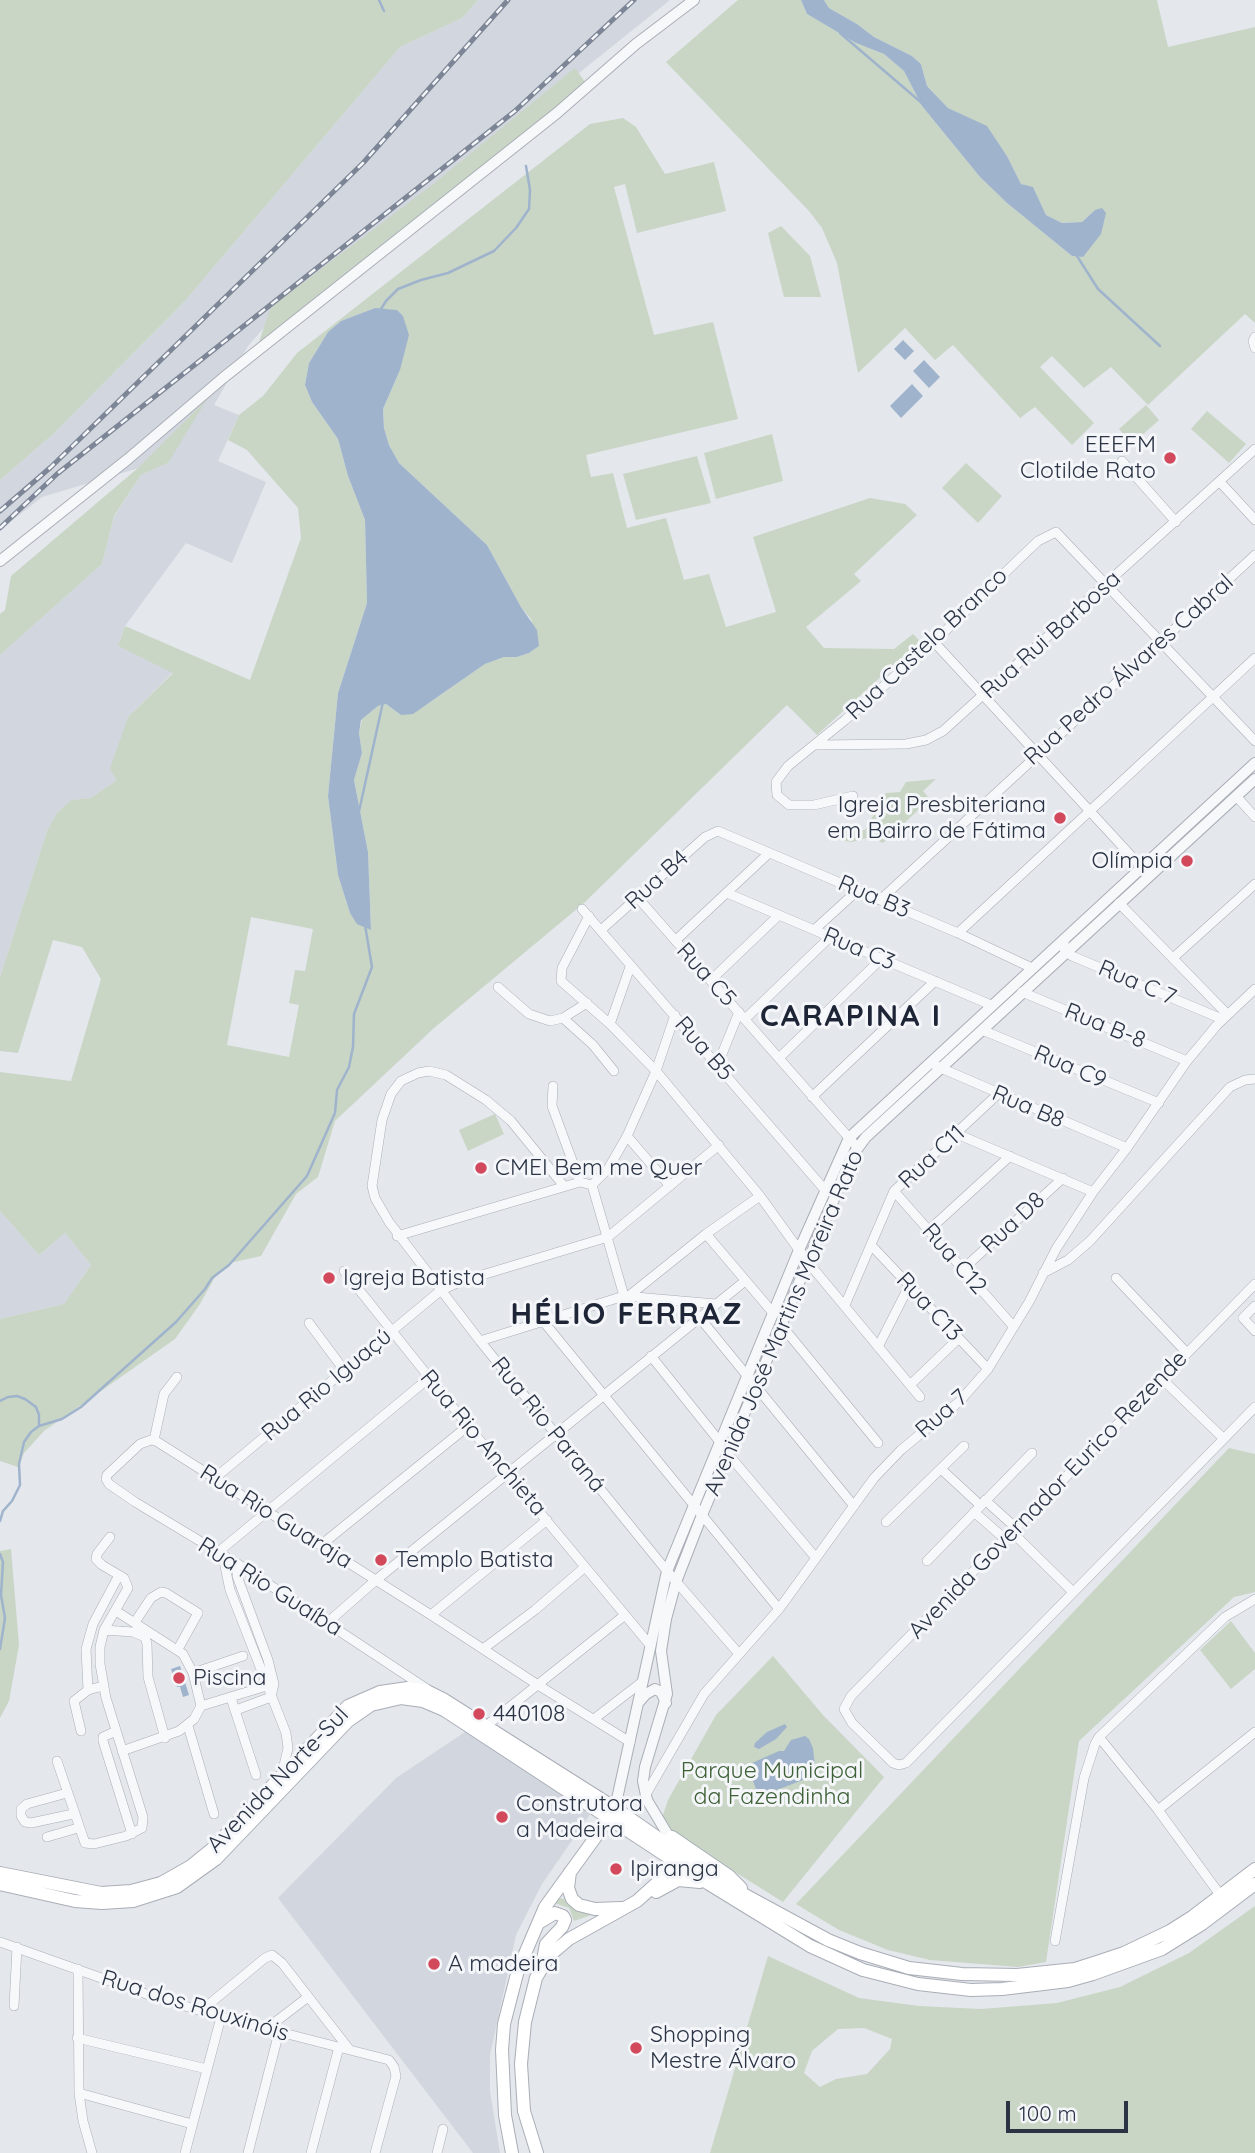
<!DOCTYPE html>
<html>
<head>
<meta charset="utf-8">
<style>
	body { margin:0 }
	#map { position:relative; width:1255px; height:2153px; overflow:hidden; background:#e4e7ec; font-family:Quicksand,sans-serif }
	canvas { display:block }
	.scale { position:absolute; left:1006px; top:2101px; width:122px; height:32px; box-sizing:border-box; border:4px solid #2b3445; border-top:0; padding-left:9px; font-size:21px; line-height:24px; white-space:nowrap; color:#2b3445; -webkit-text-stroke:5px #f4f6f9; paint-order:stroke }
</style>
</head>
<body>
<div id="map">
<canvas width="1255" height="2153"></canvas>
<div class="scale">100 m</div>
</div>
<script>
const c = document.querySelector('canvas').getContext('2d');
c.lineJoin = 'round';
function fill(path, color) { c.fillStyle = color; c.fill(path, 'evenodd'); }
const poly = rows => new Path2D(rows.map(r => 'M' + r).join(''));
function strokePath(path, color, width, dash) { c.strokeStyle = color; c.lineWidth = width; c.lineCap = dash ? 'butt' : 'round'; c.setLineDash(dash || []); c.stroke(path); }
function write(font, color, halo, rows, align = 'center') {
  c.font = font + ' Quicksand,sans-serif'; c.lineWidth = 6; c.setLineDash([]); c.textBaseline = 'middle'; c.strokeStyle = halo; c.fillStyle = color; for (const [text, x, y, turn = 0] of rows) {
    c.save(); c.translate(x, y); c.rotate((+turn || 0) * Math.PI / 180); c.textAlign = isNaN(turn) ? turn : align; if (halo) c.strokeText(text, 0, 0); c.fillText(text, 0, 0); c.restore();
  }
}
const built = poly([
	[478,0,670,0,269,322,248,346,214,405,239,415,218,461,266,482,232,563,186,543,125,626,118,646,173,672,128,717,117,780,91,798,71,800,57,813,47,831,0,977,0,655,102,564,114,517,141,475,168,463,169,459,42,497,0,530,0,480,51,436,185,301,400,47,462,18],
	[0,1211,39,1255,65,1233,91,1265,64,1304,0,1319],
	[465,1732,591,1813,542,1884,516,1935,490,2055,490,2091,500,2153,473,2153,278,1898,396,1778]
]);
const green = poly([
	[0,0,478,0,462,18,400,47,185,301,51,436,0,480],
	[738,0,801,0,807,14,856,43,884,54,904,71,922,106,980,177,1007,203,1072,256,1083,257,1095,210,1082,222,1062,223,1046,215,1033,188,1021,184,1007,156,987,127,948,108,927,86,921,64,912,56,874,37,857,24,829,8,824,0,1157,0,1168,47,1255,27,1255,323,1245,314,1148,405,1111,367,1084,388,1052,356,1040,367,1094,423,1072,445,1035,407,1020,418,953,345,935,360,905,328,858,373,837,263,822,228,809,211,666,62],
	[575,68,588,86,259,342,271,307,432,185],
	[623,118,636,127,665,174,714,162,726,211,637,233,625,184,614,187,654,335,713,322,738,419,586,455,591,477,613,473,627,528,666,518,684,580,709,574,726,627,776,612,753,537,870,498,905,504,917,515,854,574,861,581,806,627,824,648,894,649,913,634,920,641,817,735,787,705,584,903,434,1028,335,1121,318,1177,296,1194,261,1256,230,1263,215,1277,200,1304,175,1339,44,1431,24,1453,18,1467,0,1461,0,1319,64,1304,91,1265,65,1233,39,1255,0,1211,0,1072,71,1081,101,979,82,947,53,940,18,1053,0,1051,0,977,47,831,57,813,71,800,91,798,117,780,110,769,128,717,173,673,118,646,125,626,250,680,301,538,298,508,247,450,228,440,239,415,263,396,297,353,590,124],
	[375,308,400,370,383,409,384,428,389,445,399,463,487,545,521,607,531,619,539,646,529,653,517,657,504,657,485,664,429,703,401,715,386,704,378,706,362,719,359,733,362,753,354,780,368,852,371,929,350,913,338,875,328,796,338,693,367,603,365,520,348,476,338,439,312,402,305,385,309,363,328,332,341,321],
	[251,917,313,929,305,971,295,970,289,1003,299,1005,289,1057,227,1045],
	[781,226,810,256,821,297,784,297,768,233],
	[207,399,168,463,141,475,114,516,102,564,0,655,0,614,5,610,11,576,138,468],
	[1146,405,1159,420,1132,444,1119,429],
	[1207,411,1246,444,1229,463,1191,429],
	[772,434,783,481,716,499,704,453],
	[697,456,711,503,636,520,623,474],
	[966,463,1002,496,978,523,942,488],
	[936,779,923,791,930,799,883,843,870,837,852,842,830,838,838,826,850,830,865,830,886,793,900,792,906,782],
	[495,1114,504,1134,468,1151,459,1130],
	[1229,1448,1255,1454,1255,1592,1234,1597,1079,1741,1046,1962,1018,1967,930,1960,888,1950,839,1930,796,1904],
	[11,1549,19,1645,9,1701,0,1718,0,1551],
	[1231,1621,1255,1653,1255,1669,1231,1689,1200,1650],
	[773,1656,823,1715,884,1777,783,1902,671,1832,662,1818,668,1800,716,1715],
	[559,1898,564,1899,574,1909,591,1915,574,1921,569,1908,554,1903],
	[1255,1906,1255,2153,710,2153,768,1956,859,1998,919,2006,981,2009,1057,2003,1120,1987,1189,1953],
	[864,2028,892,2039,890,2049,867,2074,836,2079,820,2087,804,2073,812,2051,838,2029]
]);
const water = poly([
	[801,0,824,0,829,8,857,24,874,37,912,56,921,64,927,86,948,108,987,126,1007,156,1021,184,1033,187,1046,215,1062,223,1082,222,1095,210,1102,208,1106,213,1101,234,1083,257,1072,256,1007,203,980,177,922,106,904,71,884,54,856,43,807,14],
	[375,308,397,310,403,316,409,335,400,370,383,409,384,428,389,445,399,463,487,545,521,607,537,630,539,646,529,653,517,657,504,657,485,664,413,714,401,715,386,704,378,706,361,720,359,733,362,753,354,780,368,852,371,930,357,924,350,913,338,875,328,796,338,693,367,603,365,520,348,476,338,439,312,402,305,385,309,363,328,332,341,321],
	[903,340,914,351,905,360,894,349],
	[924,360,940,377,929,388,913,371],
	[912,384,923,396,901,418,890,406],
	[180,1666,189,1695,183,1697,180,1687,177,1687,171,1669],
	[785,1724,787,1727,776,1739,759,1749,754,1747,755,1743,767,1732],
	[805,1736,809,1739,813,1748,815,1767,811,1777,766,1794,758,1794,751,1776,752,1763,779,1751,784,1751,791,1740]
]);
const stream = poly([
	[379,0,384,11],
	[840,33,923,104],
	[1077,256,1098,289,1160,346],
	[381,309,386,301,398,289,421,280,448,273,494,251,516,228,529,209,530,190,526,166],
	[358,816,383,702],
	[0,1401,8,1397,17,1396,25,1399,36,1407,39,1415,39,1426],
	[0,1521,3,1511,12,1501,20,1485,19,1464,24,1442,31,1432,39,1426,62,1419,81,1407,176,1322,205,1289,212,1278,229,1265,307,1176,335,1113,337,1090,349,1067,353,1047,354,1014,372,967,365,925],
	[0,1554,3,1562,1,1595,5,1618,0,1649]
]);
const minor = poly([
	[1255,337,1253,341,1255,348],
	[1122,461,1176,522],
	[1220,482,1255,520],
	[934,642,1146,872],
	[815,745,906,744,926,740,943,731,1255,449],
	[853,796,814,805,789,805,777,795,776,782,788,766,845,720,934,642,1016,562,1038,541,1056,532,1255,741],
	[1236,796,1255,817],
	[727,893,991,1005],
	[638,898,857,1147],
	[880,900,1255,555],
	[1119,903,1227,1014],
	[582,909,825,1190],
	[589,916,562,968,561,981,610,1024,656,1071,760,1196,807,1261,920,1397],
	[601,930,705,837,718,831,958,933,1032,968],
	[814,930,858,890],
	[958,933,1255,658],
	[1065,938,1063,947,1066,952,1072,956,1222,1019],
	[676,940,768,854],
	[1173,958,1255,884],
	[711,980,779,915],
	[498,987,529,1014,550,1021,563,1018,587,1003],
	[1022,992,1187,1061],
	[563,1018,593,1045,614,1071],
	[745,1019,829,938],
	[610,1024,630,967],
	[982,1030,1159,1103],
	[779,1058,881,959],
	[718,1064,739,1012],
	[936,1066,1127,1148],
	[553,1086,552,1106,580,1182],
	[812,1097,935,981],
	[957,1134,1093,1192],
	[627,1136,670,1186],
	[592,1185,608,1169,627,1136,656,1071,675,1015],
	[592,1185,624,1296],
	[564,1186,511,1121,486,1100,446,1075,429,1071,418,1073,401,1081,391,1094,382,1120,372,1186,375,1198,389,1222,480,1341,667,1571,739,1654],
	[894,1191,1014,1327],
	[929,1230,1010,1156],
	[706,1234,774,1314],
	[397,1236,580,1182,592,1185],
	[871,1245,988,1369],
	[963,1269,1063,1178],
	[344,1271,468,1426,650,1645],
	[1043,1273,1068,1260,1090,1241,1230,1087,1245,1080,1255,1079],
	[1116,1278,1187,1353],
	[1255,1284,851,1696,844,1709,852,1723,893,1763,899,1765,906,1763,1255,1407],
	[630,1295,706,1234,760,1196],
	[845,1305,894,1191,998,1094],
	[1255,1306,1243,1318,1255,1331],
	[699,1317,854,1506],
	[543,1321,779,1609],
	[309,1323,344,1370],
	[782,1326,878,1443],
	[480,1341,624,1296,716,1304],
	[878,1347,909,1286],
	[651,1356,720,1442],
	[1163,1380,1223,1438],
	[910,1385,958,1339],
	[154,1440,164,1394,177,1377],
	[728,1454,816,1558],
	[941,1469,980,1505],
	[215,1478,440,1291,459,1282,608,1237,719,1145],
	[985,1500,1016,1528],
	[974,1512,1005,1539],
	[886,1522,964,1446],
	[1012,1532,1073,1592],
	[321,1545,468,1426],
	[217,1553,429,1378],
	[223,1557,230,1590,286,1733,288,1748,282,1774],
	[927,1561,1032,1453],
	[116,1611,183,1654,193,1673,201,1706,194,1719,179,1731,122,1751],
	[431,1615,547,1520],
	[135,1622,151,1598,161,1592,166,1593,198,1613,178,1649],
	[327,1623,376,1580,745,1281],
	[104,1630,133,1632,145,1637,147,1644,148,1677,165,1738],
	[483,1649,535,1610,585,1567],
	[193,1673,243,1656],
	[103,1686,88,1690,86,1649,93,1624,119,1575],
	[427,1689,238,1564,135,1502,109,1484,106,1479,107,1475,140,1444,151,1440,156,1441,431,1615,538,1685,630,1742],
	[231,1698,256,1775],
	[201,1706,273,1684],
	[236,1710,271,1697,274,1684,268,1660,237,1576,238,1564],
	[594,1719,642,1682],
	[188,1726,214,1814],
	[486,1726,625,1615],
	[81,1731,74,1701,88,1690],
	[116,1731,103,1737,103,1741,132,1834],
	[1099,1737,1158,1810,1221,1896],
	[57,1761,85,1843,94,1844,126,1836,142,1828,143,1817,106,1698,100,1664,100,1647,104,1630,128,1588,124,1578,102,1565,96,1559,97,1554,110,1537],
	[67,1793,27,1804,21,1809,21,1816,25,1822,31,1823,73,1814],
	[645,1796,704,1694,779,1609,874,1478,901,1450,960,1401,988,1369,1029,1302,1056,1249,1093,1192,1127,1148,1187,1061,1217,1025,1255,989],
	[1158,1810,1255,1732],
	[47,1837,78,1828],
	[1055,1941,1084,1778,1095,1744,1099,1737,1225,1617,1255,1599],
	[0,1942,149,1995,221,2017,389,2060,394,2067,396,2076,375,2153],
	[78,1969,79,2093,83,2121,92,2153],
	[14,2006,17,1947],
	[202,2010,265,1958,272,1955,282,1963,349,2049],
	[266,2029,308,1997],
	[77,2038,207,2069],
	[79,2093,192,2124],
	[185,2153,221,2017],
	[248,2153,279,2032],
	[311,2153,339,2047],
	[437,2153,443,2129]
]);
const tertiary = poly([
	[0,561,128,459,223,378,557,113,636,44,694,0],
	[639,1702,646,1694,655,1689,661,1692,666,1703],
	[615,1808,667,1571,799,1250,849,1138,1255,763],
	[674,1845,647,1800,643,1781,645,1767,667,1694,661,1651,666,1619,676,1582,702,1515,852,1156,866,1137,1255,779]
]);
const secondary = poly([
	[672,1837,729,1876,741,1888],
	[570,1872,568,1888,572,1899,579,1905,595,1909,621,1908],
	[0,1873,101,1893,131,1891,161,1883,191,1866,212,1849,348,1706,380,1692,408,1688,427,1691,443,1699,615,1808,721,1882,828,1940,860,1953,909,1968,962,1974,1017,1975,1075,1969,1097,1962,1124,1953,1170,1931,1192,1917,1255,1869],
	[0,1884,75,1901,102,1903,133,1901,177,1887,216,1859,348,1721,371,1705,401,1698,423,1701,444,1710,709,1884,810,1946,863,1970,918,1984,971,1990,1002,1989,1068,1981,1093,1974,1162,1949,1202,1924,1255,1884],
	[656,1892,678,1880,700,1882],
	[540,1922,555,1913,563,1916,565,1920,562,1927,546,1944,542,1965],
	[512,2153,505,2115,502,2050,504,2024,518,1970,545,1907,613,1813],
	[537,2153,524,2111,521,2064,525,2022,536,1978,549,1956,569,1939,637,1901,657,1883,676,1855]
]);
const rail = poly([
	[0,511,51,467,363,163,508,0],
	[0,528,57,474,515,111,634,0]
]);
const markers = [
	[1170,458,7,"#d1495b"],
	[1060,818,7,"#d1495b"],
	[1187,861,7,"#d1495b"],
	[481,1168,7,"#d1495b"],
	[329,1278,7,"#d1495b"],
	[381,1560,7,"#d1495b"],
	[179,1678,7,"#d1495b"],
	[479,1714,7,"#d1495b"],
	[502,1817,7,"#d1495b"],
	[616,1869,7,"#d1495b"],
	[434,1964,7,"#d1495b"],
	[636,2048,7,"#d1495b"]
];
const poiNames = [
	["EEEFM",1156,445,"right"],
	["Clotilde Rato",1156,471,"right"],
	["Igreja Presbiteriana",1046,805,"right"],
	["em Bairro de Fátima",1046,831,"right"],
	["Olímpia",1173,861,"right"],
	["CMEI Bem me Quer",495,1168],
	["Igreja Batista",343,1278],
	["Templo Batista",395,1560],
	["Piscina",193,1678],
	["440108",493,1714],
	["Construtora",516,1804],
	["a Madeira",516,1830],
	["Ipiranga",630,1869],
	["A madeira",448,1964],
	["Shopping",650,2035],
	["Mestre Álvaro",650,2061]
];
const streetNames = [
	["Rua Rui Barbosa",1051,635,-42],
	["Rua Castelo Branco",927,644,-43],
	["Rua Pedro Álvares Cabral",1129,670,-42],
	["Rua B4",657,880,-42],
	["Rua B3",874,897,23],
	["Rua C3",859,949,23],
	["Rua C5",706,975,48],
	["Rua C 7",1137,983,23],
	["Rua B-8",1105,1026,22],
	["Rua B5",704,1049,49],
	["Rua C9",1070,1067,23],
	["Rua B8",1028,1107,23],
	["Rua C11",932,1157,-43],
	["Rua D8",1013,1223,-43],
	["Rua C12",954,1259,49],
	["Rua C13",929,1307,47],
	["Avenida José Martins Moreira Rato",784,1323,-67],
	["Rua Rio Iguaçú",327,1385,-40],
	["Rua 7",942,1414,-41],
	["Rua Rio Paraná",548,1425,51],
	["Rua Rio Anchieta",483,1443,50],
	["Avenida Governador Eurico Rezende",1048,1495,-46],
	["Rua Rio Guaraja",276,1517,32],
	["Rua Rio Guaíba",270,1587,32],
	["Avenida Norte-Sul",278,1780,-46],
	["Rua dos Rouxinóis",195,2006,17]
];
const parkNames = [
	["Parque Municipal",772,1771],
	["da Fazendinha",772,1797]
];
const districtNames = [
	["CARAPINA I",851,1017],
	["HÉLIO FERRAZ",627,1315]
];
fill(built, '#d2d6de');
fill(green, '#c9d6c5');
fill(water, '#9fb4cc');
strokePath(stream, '#9fb4cc', 2.5);
strokePath(minor, '#a9aeb7', 10);
strokePath(tertiary, '#a9aeb7', 12);
strokePath(secondary, '#a9aeb7', 14);
strokePath(minor, '#f7f8fa', 9);
strokePath(tertiary, '#f7f8fa', 10);
strokePath(secondary, '#fff', 12);
strokePath(rail, '#7d8696', 5);
strokePath(rail, '#f4f6f9', 2.5, [8]);
for (const [x, y, r, color] of markers) { const dot = new Path2D(); dot.arc(x, y, r, 0, 2 * Math.PI); c.fillStyle = color; c.fill(dot); strokePath(dot, '#f4f6f9', 2.5); }
write('23px', '#2b3445', '#f4f6f9', poiNames, 'left');
write('23px', '#2b3445', '#f4f6f9', streetNames);
write('23px', '#3f6138', '#f4f6f9', parkNames);
c.letterSpacing = '2px';
write('bold 30px', '#1d2536', '#f4f6f9', districtNames);
c.letterSpacing = '0px';
</script>
</body>
</html>
